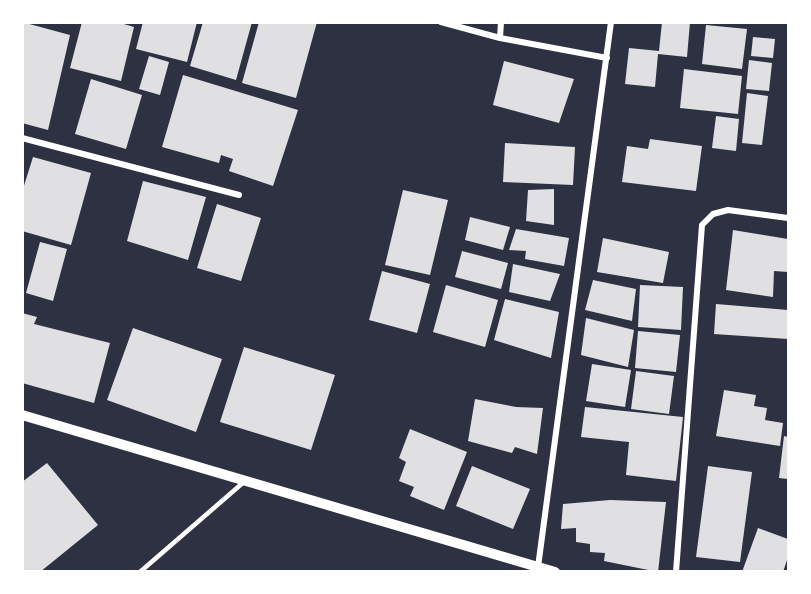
<!DOCTYPE html>
<html>
<head>
<meta charset="utf-8">
<style>
	body { margin:0 }
	#map { position:relative; width:811px; height:594px; overflow:hidden; background:#2d3142; font-family:"Public Sans",sans-serif }
	canvas { display:block }
	.frame { position:absolute; inset:0; border:24px solid #fff; pointer-events:none }
</style>
</head>
<body>
<div id="map">
<canvas width="811" height="594"></canvas>
<div class="frame"></div>
</div>
<script>
const c = document.querySelector('canvas').getContext('2d');
c.lineJoin = 'round';
function fill(path, color) { c.fillStyle = color; c.fill(path, 'evenodd'); }
const poly = rows => new Path2D(rows.map(r => 'M' + r).join(''));
function strokePath(path, color, width, dash) { c.strokeStyle = color; c.lineWidth = width; c.lineCap = dash ? 'butt' : 'round'; c.setLineDash(dash || []); c.stroke(path); }
const building = poly([
	[22,22,70,35,48,130,22,123],
	[82,22,117,22,134,27,121,81,70,68],
	[143,22,197,22,187,62,136,49],
	[203,22,252,22,236,80,190,66],
	[259,22,317,22,296,98,242,83],
	[662,22,690,22,687,57,658,54,655,87,625,84,629,48,659,51],
	[706,25,747,29,742,69,702,64],
	[753,37,775,39,773,58,751,56],
	[149,56,169,62,160,95,139,89],
	[749,60,772,63,769,91,746,89],
	[504,61,574,79,559,123,493,105],
	[684,69,742,76,738,114,680,108],
	[183,75,298,110,273,186,229,171,233,159,221,155,219,163,162,147],
	[91,79,142,95,126,149,75,134],
	[747,93,768,96,762,145,742,143],
	[716,116,739,119,736,151,712,148],
	[650,139,702,146,696,191,622,182,627,146,648,149],
	[505,143,575,147,573,185,503,182],
	[33,157,91,173,71,245,22,231,22,192],
	[143,181,206,197,188,260,127,241],
	[554,189,554,225,526,221,528,190],
	[403,190,448,200,430,275,385,265],
	[217,204,261,218,241,281,197,268],
	[470,217,510,227,503,250,465,240],
	[516,229,569,238,564,266,525,259,526,251,509,250],
	[733,230,788,239,788,272,774,271,773,297,726,290],
	[603,238,669,252,663,283,597,272],
	[40,242,67,249,53,301,26,293],
	[462,251,508,263,501,289,455,277],
	[513,264,560,274,550,301,509,292],
	[382,271,430,284,417,333,369,320],
	[593,280,636,289,632,321,585,310],
	[446,285,498,300,485,347,433,332],
	[640,285,683,287,681,330,638,327],
	[505,299,559,312,551,358,494,340],
	[716,304,788,310,788,339,714,334],
	[22,313,37,317,34,324,110,343,94,403,22,383],
	[586,318,634,330,628,367,581,355],
	[133,328,222,359,196,432,107,400],
	[638,331,680,335,676,372,635,368],
	[244,347,335,375,311,450,220,422],
	[592,364,631,370,625,407,586,401],
	[636,371,674,376,669,414,631,409],
	[724,390,756,395,754,406,767,408,765,420,783,423,780,446,716,436],
	[475,399,516,407,543,408,537,454,515,447,512,453,468,441],
	[585,407,683,417,676,481,626,475,629,442,581,437],
	[410,429,467,452,444,510,410,496,414,487,399,481,406,462,399,458],
	[784,436,788,437,788,479,779,478],
	[47,463,98,525,40,572,22,572,22,482],
	[472,466,530,489,513,529,456,506],
	[708,466,752,472,740,562,696,557],
	[610,500,666,502,658,572,604,561,605,553,590,552,590,544,576,542,576,528,561,529,563,504],
	[758,528,788,539,788,557,783,572,742,572]
]);
const service = poly([
	[140,572,245,481]
]);
const minor = poly([
	[441,22,500,38,607,58],
	[500,38,501,22],
	[22,138,239,195],
	[538,567,611,22],
	[676,572,702,225,713,214,728,210,788,218]
]);
const tertiary = poly([
	[22,415,555,572]
]);
fill(building, '#e0e0e3');
strokePath(service, '#fff', 4.5);
strokePath(minor, '#fff', 6);
strokePath(tertiary, '#fff', 10);
</script>
</body>
</html>
